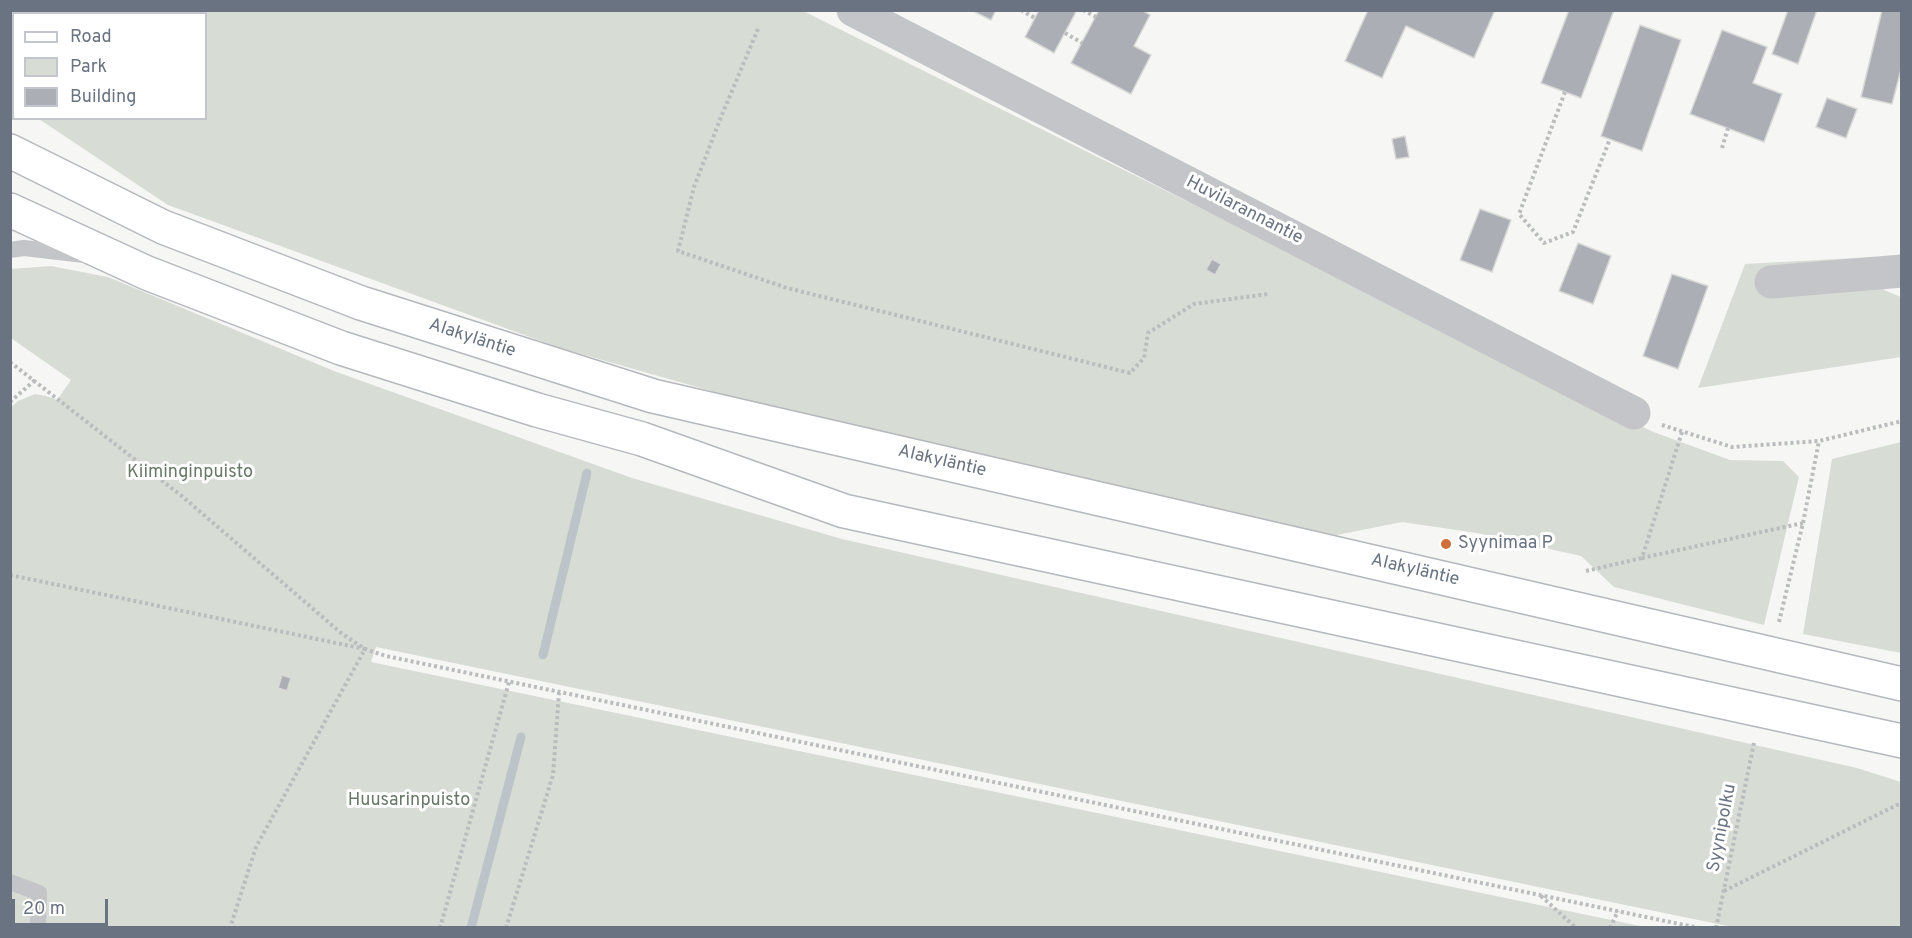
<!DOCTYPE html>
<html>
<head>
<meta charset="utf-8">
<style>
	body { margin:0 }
	#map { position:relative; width:1912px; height:938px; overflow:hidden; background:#f6f6f4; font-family:Overpass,sans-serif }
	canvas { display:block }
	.frame { position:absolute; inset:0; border:12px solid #697381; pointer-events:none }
	.legend { position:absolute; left:12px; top:12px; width:195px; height:108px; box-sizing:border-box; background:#fff; border:2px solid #c3c7cd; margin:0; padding:8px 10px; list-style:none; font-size:18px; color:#697381 }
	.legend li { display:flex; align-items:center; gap:12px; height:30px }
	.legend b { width:30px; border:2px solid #c3c7cd }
	.scale { position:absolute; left:12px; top:899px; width:96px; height:27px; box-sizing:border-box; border:3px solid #697381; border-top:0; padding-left:8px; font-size:18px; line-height:21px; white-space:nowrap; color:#697381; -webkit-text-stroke:4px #fff; paint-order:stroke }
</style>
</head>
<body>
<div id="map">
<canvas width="1912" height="938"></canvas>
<div class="frame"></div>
<ul class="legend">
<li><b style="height:8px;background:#fff"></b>Road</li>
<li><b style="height:16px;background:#d7ddd5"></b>Park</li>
<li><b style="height:16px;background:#abafb5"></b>Building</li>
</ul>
<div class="scale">20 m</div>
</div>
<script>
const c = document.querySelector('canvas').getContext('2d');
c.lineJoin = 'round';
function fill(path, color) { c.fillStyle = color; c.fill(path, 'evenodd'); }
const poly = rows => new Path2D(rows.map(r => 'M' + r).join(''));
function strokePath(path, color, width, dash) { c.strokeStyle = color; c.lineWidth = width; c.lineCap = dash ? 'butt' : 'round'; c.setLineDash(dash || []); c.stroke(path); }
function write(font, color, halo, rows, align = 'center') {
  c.font = font + ' Overpass,sans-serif'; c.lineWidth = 6; c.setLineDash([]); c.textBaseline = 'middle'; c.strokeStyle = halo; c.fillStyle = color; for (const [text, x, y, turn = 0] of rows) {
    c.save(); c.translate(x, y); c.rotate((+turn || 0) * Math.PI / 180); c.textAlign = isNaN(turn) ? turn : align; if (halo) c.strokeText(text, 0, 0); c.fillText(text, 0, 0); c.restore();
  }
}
const green = poly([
	[55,11,803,11,1651,431,1730,460,1783,461,1799,477,1764,625,1614,587,1581,556,1477,533,1402,522,1312,540,760,405,560,348,168,205,39,119,206,118,206,14,53,13],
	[1873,257,1884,290,1901,297,1901,357,1698,388,1745,264],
	[51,266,108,277,334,371,632,478,842,539,1857,768,1901,782,1901,927,1732,927,376,647,371,662,1645,927,11,927,11,407,18,401,35,394,46,396,57,400,71,380,11,338,10,269],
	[1901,442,1901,653,1803,634,1832,459]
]);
const stream = poly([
	[543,655,587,473],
	[471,928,521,737]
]);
const building = poly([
	[971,10,996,10,991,20,971,10],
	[1039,10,1077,10,1054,53,1025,37,1039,10],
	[1099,10,1142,10,1150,15,1134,46,1151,55,1131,94,1071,63,1099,10],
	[1368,10,1495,10,1474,58,1406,26,1382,78,1345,61,1368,10],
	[1569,10,1614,10,1581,98,1541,83,1569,10],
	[1788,10,1817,10,1798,64,1772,54,1788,10],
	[1882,10,1902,10,1902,66,1892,104,1861,97,1882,10],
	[1640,25,1681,40,1642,151,1601,136,1640,25],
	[1722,30,1767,47,1753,83,1782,94,1764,142,1690,114,1722,30],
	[1827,98,1857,109,1846,138,1816,127,1827,98],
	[1405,136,1409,157,1396,159,1392,139,1405,136],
	[1480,209,1511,220,1492,272,1460,260,1480,209],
	[1578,243,1611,256,1593,304,1559,291,1578,243],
	[1212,259,1221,264,1215,275,1206,270,1212,259],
	[1672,274,1708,286,1678,369,1643,356,1672,274],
	[282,675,291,678,287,691,278,688,282,675]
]);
const path = poly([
	[1021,10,1035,18],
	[1083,10,1096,17],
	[758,29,721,117,694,187,678,251,787,288,1130,373,1144,358,1148,333,1194,304,1268,294],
	[1065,33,1082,43],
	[1565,92,1519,214,1544,243,1573,232,1610,139],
	[1722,148,1728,128],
	[10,362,183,497,341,633,365,649,386,656,1699,928],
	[10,402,35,380],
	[1662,425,1732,447,1819,441,1902,421],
	[1682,432,1642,558,1803,523],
	[1586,571,1642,558],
	[10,575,365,649,256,847,230,928],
	[1779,622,1803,523,1819,441],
	[1724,891,1897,805,1902,805],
	[1541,896,1576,928],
	[440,928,509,682],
	[506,928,553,775,559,693],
	[1610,928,1618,911],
	[1716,928,1754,743]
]);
const lane = poly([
	[10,250,24,248,84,255],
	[10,882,39,893,38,928]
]);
const street = poly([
	[853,10,1634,413],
	[23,14,25,10],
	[10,41,14,35],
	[1771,282,1902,271]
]);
const secondary = poly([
	[10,151,163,227,361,303,653,396,1902,684],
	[10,210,147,273,341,348,537,410,642,439,844,511,1902,741]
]);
const markers = [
	[1446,544,6,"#cf6f3a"]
];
const streetNames = [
	["Huvilarannantie",1244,211,27],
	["Alakyläntie",472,339,18],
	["Alakyläntie",942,462,13],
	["Alakyläntie",1415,571,13],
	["Syynipolku",1723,828,-79]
];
const parkNames = [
	["Kiiminginpuisto",190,473],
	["Huusarinpuisto",409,801]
];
const poiNames = [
	["Syynimaa P",1458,544]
];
fill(green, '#d7ddd5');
strokePath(stream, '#bcc4c9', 9);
fill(building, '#abafb5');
strokePath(building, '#d8d8d6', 1.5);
strokePath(secondary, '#b5b8bd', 36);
strokePath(path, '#babcbe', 4, [3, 3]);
strokePath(lane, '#c3c5c8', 16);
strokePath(street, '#c3c5c8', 33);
strokePath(secondary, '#fff', 33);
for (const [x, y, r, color] of markers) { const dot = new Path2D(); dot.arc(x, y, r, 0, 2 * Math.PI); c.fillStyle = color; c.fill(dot); strokePath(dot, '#fff', 2); }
write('18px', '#697381', '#fff', streetNames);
write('18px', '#687967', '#fff', parkNames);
write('18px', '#697381', '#fff', poiNames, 'left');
</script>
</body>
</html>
